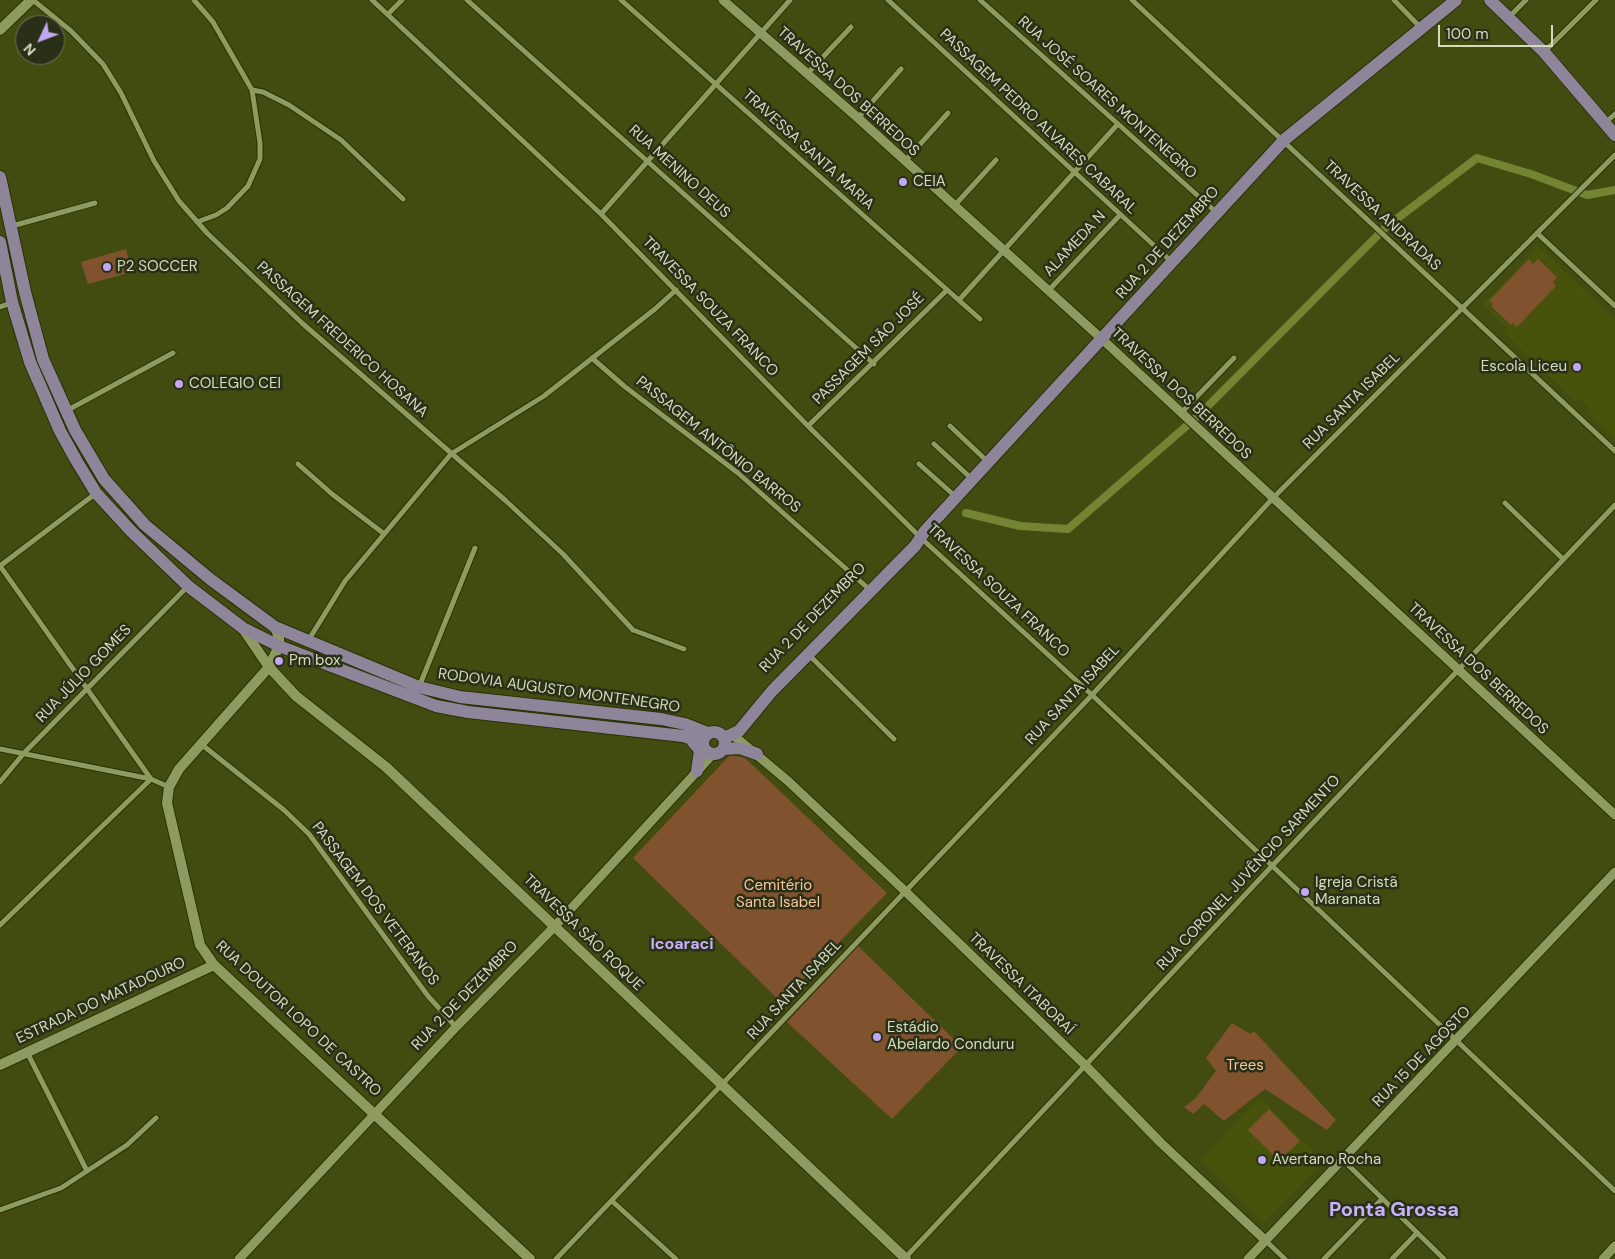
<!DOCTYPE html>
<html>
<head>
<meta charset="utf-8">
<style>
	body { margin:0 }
	#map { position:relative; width:1615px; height:1259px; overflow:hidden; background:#424c11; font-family:"DM Sans",sans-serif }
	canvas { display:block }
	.north { position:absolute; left:15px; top:15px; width:50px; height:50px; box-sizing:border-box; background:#2a2f17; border:1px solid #6e745a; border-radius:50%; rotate:227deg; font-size:14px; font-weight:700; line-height:20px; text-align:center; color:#d4dcbe }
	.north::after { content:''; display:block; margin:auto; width:18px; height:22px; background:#c0a8f3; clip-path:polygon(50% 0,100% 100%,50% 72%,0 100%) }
	.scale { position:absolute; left:1438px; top:25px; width:115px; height:22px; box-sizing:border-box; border:2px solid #d4dcbe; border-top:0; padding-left:6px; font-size:15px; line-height:18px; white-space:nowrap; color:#d4dcbe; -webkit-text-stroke:4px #2a2f17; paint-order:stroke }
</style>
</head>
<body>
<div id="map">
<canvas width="1615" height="1259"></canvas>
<div class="north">N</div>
<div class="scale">100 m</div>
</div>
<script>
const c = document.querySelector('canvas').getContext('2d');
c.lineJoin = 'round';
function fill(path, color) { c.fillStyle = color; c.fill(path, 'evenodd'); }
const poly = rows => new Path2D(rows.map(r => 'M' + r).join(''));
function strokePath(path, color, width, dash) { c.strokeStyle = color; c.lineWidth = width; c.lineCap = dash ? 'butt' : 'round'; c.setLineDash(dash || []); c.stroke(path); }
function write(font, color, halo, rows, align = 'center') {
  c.font = font + ' "DM Sans",sans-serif'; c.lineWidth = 5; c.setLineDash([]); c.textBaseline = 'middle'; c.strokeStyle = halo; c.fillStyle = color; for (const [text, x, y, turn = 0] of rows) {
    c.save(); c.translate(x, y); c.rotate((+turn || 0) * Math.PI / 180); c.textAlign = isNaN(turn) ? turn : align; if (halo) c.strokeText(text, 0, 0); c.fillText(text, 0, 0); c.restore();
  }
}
const built = poly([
	[1538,246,1615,320,1615,439,1588,414,1587,406,1581,400,1575,401,1504,333,1508,329,1482,305],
	[1260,1098,1324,1161,1263,1222,1200,1159]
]);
const green = poly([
	[126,249,132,272,88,284,81,262],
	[1529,259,1533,264,1538,259,1557,277,1553,282,1556,286,1517,327,1513,323,1511,325,1491,306,1493,304,1489,301],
	[730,755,745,758,887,893,781,1002,633,858],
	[858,946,962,1047,892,1119,787,1022],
	[1232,1023,1250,1034,1254,1031,1336,1120,1327,1130,1265,1089,1224,1121,1204,1104,1193,1114,1184,1107,1195,1099,1216,1071,1206,1058],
	[1269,1109,1300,1141,1279,1161,1248,1130]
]);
const canal = poly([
	[966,513,1020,526,1068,529,1198,416,1386,227,1477,158,1531,174,1587,195,1615,190]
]);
const minor = poly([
	[33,0,71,31,103,64,121,93,154,161,179,201,207,233,302,323,506,501,563,554,633,630,684,649],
	[194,0,213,22,252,90,260,143,260,159,248,186,227,208,216,215,197,222],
	[372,0,601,214,808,426,921,538,1092,695,1615,1191],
	[467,0,874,364],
	[621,0,980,319],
	[888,0,1172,262],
	[980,0,1217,213],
	[1132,0,1615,451],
	[1394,0,1420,27],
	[388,14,402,0],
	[1509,17,1526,0],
	[1545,51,1596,0],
	[807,74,851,27],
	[252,90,263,92,289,105,341,140,403,199],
	[858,118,901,69],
	[1605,123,1615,114],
	[905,161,948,113],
	[955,205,996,160],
	[601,214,790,0],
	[12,226,95,203],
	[1537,233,1615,306],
	[1048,291,1120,215],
	[959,300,1117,125],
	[0,307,11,303],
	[592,358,624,386,738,473,870,590],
	[66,411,173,353],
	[1181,413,1234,358],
	[808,426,947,290],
	[950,426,988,462],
	[934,444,972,479],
	[298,464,332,494,383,533],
	[919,464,956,497],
	[1505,503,1563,559],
	[0,566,151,779],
	[0,566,95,494],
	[308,641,345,581,451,454,544,396,655,309,676,290],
	[808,654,894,739],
	[419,687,475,548],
	[201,744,284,810,309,834,428,996,456,1027],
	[0,749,151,779,169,787],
	[0,782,24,753,188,586],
	[0,925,151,779],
	[27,1052,87,1171],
	[1343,1160,1444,1259],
	[612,1201,676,1259],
	[0,1210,61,1188,127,1145,156,1118],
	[1265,1240,1285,1259],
	[556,1259,1092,695,1273,498,1615,155],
	[904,1259,1272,866,1615,505],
	[1324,1259,1382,1199],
	[1392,1259,1417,1233]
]);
const tertiary = poly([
	[723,0,858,118,1103,340,1615,815],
	[733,735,788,781,905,891,1086,1066,1161,1143,1265,1240],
	[239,1259,456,1027,555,926,713,754],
	[1248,1259,1615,872],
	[1603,1259,1615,1246]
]);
const secondary = poly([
	[0,30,31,0],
	[275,627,279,638,279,646,269,667,179,769,169,787,167,803,200,945,214,965,530,1259],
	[243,629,269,667,296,696,386,767,906,1259],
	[0,1065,214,965]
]);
const primary = poly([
	[1490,0,1544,52,1615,135],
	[0,177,25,292,43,359,75,430,104,479,145,525,210,579,275,627,419,687,460,697,661,719,685,724,708,733],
	[0,242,12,302,30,362,60,431,76,460,96,493,131,531,188,586,243,628,279,646,436,706,468,712,683,736,702,742],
	'703 743a11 11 0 1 1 22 0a11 11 0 1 1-22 0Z',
	[724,738,739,731,772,691,915,546,925,531,1284,140,1456,0],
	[693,742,700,750,697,771],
	[723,749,740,748,757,754]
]);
const markers = [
	[903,182,5,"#c0a8f3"],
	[107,267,5,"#c0a8f3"],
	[1577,367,5,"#c0a8f3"],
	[179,384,5,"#c0a8f3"],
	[279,661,5,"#c0a8f3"],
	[1305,892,5,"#c0a8f3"],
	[877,1037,5,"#c0a8f3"],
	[1262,1160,5,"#c0a8f3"]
];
const streetNames = [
	["TRAVESSA DOS BERREDOS",848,92,42],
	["RUA JOSÉ SOARES MONTENEGRO",1107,98,42],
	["PASSAGEM PEDRO ALVARES CABARAL",1038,122,43],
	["TRAVESSA SANTA MARIA",808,150,42],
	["RUA MENINO DEUS",679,172,42],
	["TRAVESSA ANDRADAS",1382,216,43],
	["RUA 2 DE DEZEMBRO",1168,243,-48],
	["ALAMEDA N",1075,244,-47],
	["TRAVESSA SOUZA FRANCO",710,307,46],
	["PASSAGEM FREDERICO HOSANA",342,340,42],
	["PASSAGEM SÃO JOSÉ",869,349,-45],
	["TRAVESSA DOS BERREDOS",1181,394,43],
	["RUA SANTA ISABEL",1352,401,-45],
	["PASSAGEM ANTÔNIO BARROS",718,445,39],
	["TRAVESSA SOUZA FRANCO",998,591,43],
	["RUA 2 DE DEZEMBRO",813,618,-46],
	["TRAVESSA DOS BERREDOS",1478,669,43],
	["RUA JÚLIO GOMES",84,674,-46],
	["RODOVIA AUGUSTO MONTENEGRO",559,691,8],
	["RUA SANTA ISABEL",1073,695,-47],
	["RUA CORONEL JUVÊNCIO SARMENTO",1249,873,-47],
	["PASSAGEM DOS VETERANOS",375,904,53],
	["TRAVESSA SÃO ROQUE",583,933,44],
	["TRAVESSA ITABORAÍ",1021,984,44],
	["RUA SANTA ISABEL",795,990,-47],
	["RUA 2 DE DEZEMBRO",465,996,-46],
	["ESTRADA DO MATADOURO",101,1001,-25],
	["RUA DOUTOR LOPO DE CASTRO",298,1019,43],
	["RUA 15 DE AGOSTO",1422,1057,-46]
];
const poiNames = [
	["CEIA",913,182],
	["P2 SOCCER",117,267],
	["Escola Liceu",1567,367,"right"],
	["COLEGIO CEI",189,384],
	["Pm box",289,661],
	["Igreja Cristã",1315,883],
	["Maranata",1315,900],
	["Estádio",887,1028],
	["Abelardo Conduru",887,1045],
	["Avertano Rocha",1272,1160]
];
const parkNames = [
	["Cemitério",778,886],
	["Santa Isabel",778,903],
	["Trees",1245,1066]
];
const neighbourhoodNames = [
	["Icoaraci",682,945]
];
const districtNames = [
	["Ponta Grossa",1394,1211]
];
fill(built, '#47520b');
fill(green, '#80532e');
strokePath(canal, '#748432', 8);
strokePath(minor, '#293103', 7);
strokePath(tertiary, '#293103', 11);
strokePath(secondary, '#293103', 12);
strokePath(primary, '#293103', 14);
strokePath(minor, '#8d9a60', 5);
strokePath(tertiary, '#8d9a60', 9);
strokePath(secondary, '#8d9a60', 10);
strokePath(primary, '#8f859a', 12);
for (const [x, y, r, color] of markers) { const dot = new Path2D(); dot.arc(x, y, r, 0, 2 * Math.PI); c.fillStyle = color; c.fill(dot); strokePath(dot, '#2a2f17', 2); }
write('15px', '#d4dcbe', '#2a2f17', streetNames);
write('15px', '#d4dcbe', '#2a2f17', poiNames, 'left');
write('15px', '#fbc59b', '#2a2f17', parkNames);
write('bold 16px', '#c7b1f7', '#2a2f17', neighbourhoodNames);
write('bold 20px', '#c7b1f7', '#2a2f17', districtNames);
</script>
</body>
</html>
